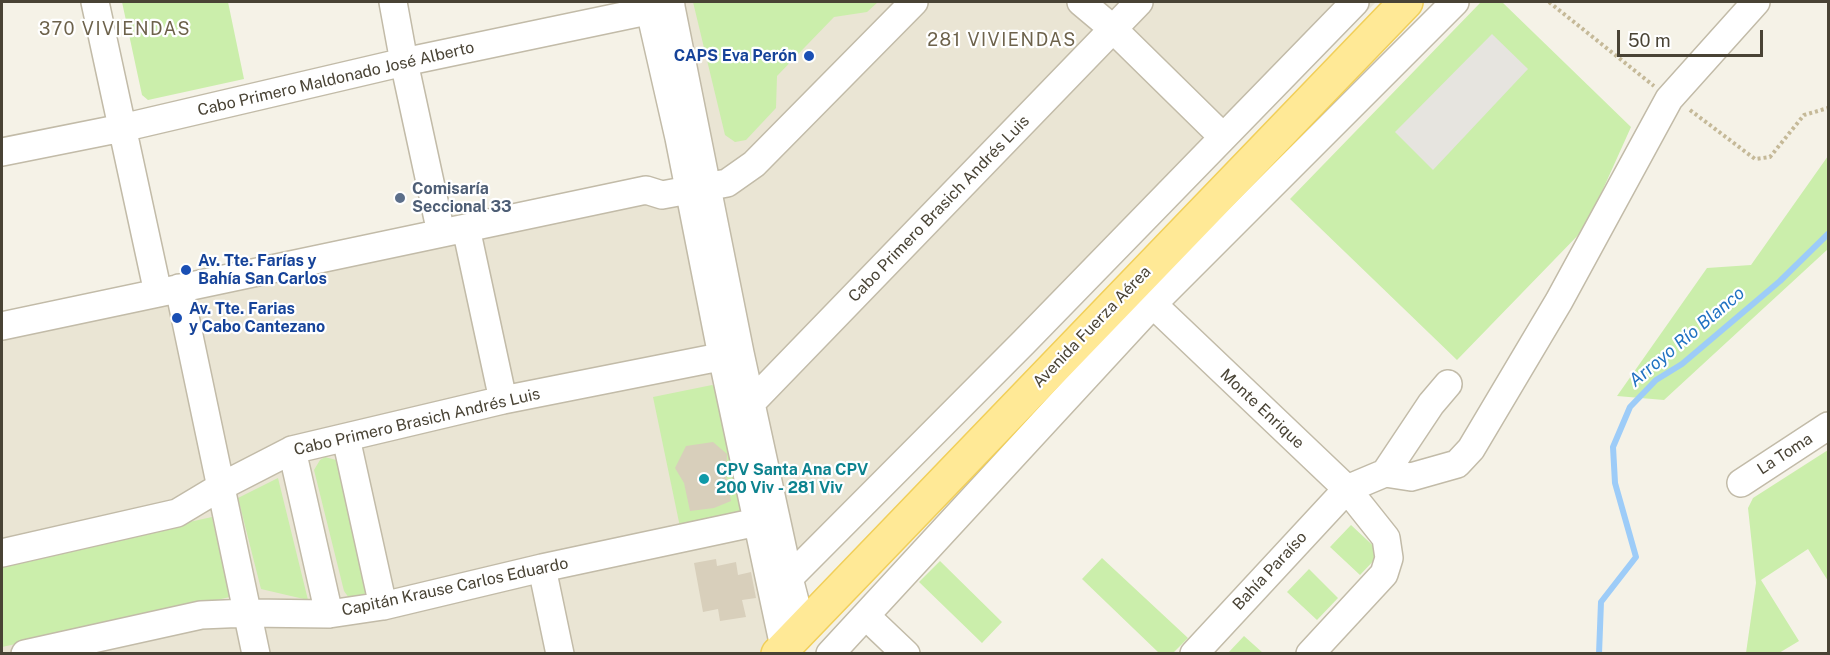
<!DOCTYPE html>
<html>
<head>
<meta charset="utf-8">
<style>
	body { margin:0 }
	#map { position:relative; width:1830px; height:655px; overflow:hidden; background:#f5f2e7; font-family:"Public Sans",sans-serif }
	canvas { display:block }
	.frame { position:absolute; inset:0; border:3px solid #494335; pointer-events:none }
	.scale { position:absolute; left:1617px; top:30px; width:146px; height:27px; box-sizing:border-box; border:3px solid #494335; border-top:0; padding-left:8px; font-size:18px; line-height:21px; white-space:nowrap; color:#494335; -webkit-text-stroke:4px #fff; paint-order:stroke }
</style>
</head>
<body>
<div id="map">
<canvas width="1830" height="655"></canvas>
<div class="frame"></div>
<div class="scale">50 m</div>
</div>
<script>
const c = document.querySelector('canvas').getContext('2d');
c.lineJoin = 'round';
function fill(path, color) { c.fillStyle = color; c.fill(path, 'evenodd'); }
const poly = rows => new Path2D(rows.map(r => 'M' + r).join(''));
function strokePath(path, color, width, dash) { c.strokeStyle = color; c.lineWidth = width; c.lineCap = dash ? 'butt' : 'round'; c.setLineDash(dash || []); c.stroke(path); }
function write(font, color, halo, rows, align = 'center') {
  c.font = font + ' "Public Sans",sans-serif'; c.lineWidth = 4.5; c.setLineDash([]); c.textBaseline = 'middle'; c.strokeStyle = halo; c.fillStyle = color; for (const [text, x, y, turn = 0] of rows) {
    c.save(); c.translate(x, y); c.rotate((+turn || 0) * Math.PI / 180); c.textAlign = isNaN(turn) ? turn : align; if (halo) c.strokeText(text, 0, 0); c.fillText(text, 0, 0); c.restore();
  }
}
const residential = poly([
	[680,2,1376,2,903,484,801,584],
	[665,200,683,207,772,645,763,654,2,653,2,340,159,307,392,253]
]);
const green = poly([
	[122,2,228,2,244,79,148,100,142,95],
	[693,2,878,2,867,12,834,17,777,76,776,108,746,140,735,142,725,135],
	[1481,2,1502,2,1631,127,1586,227,1457,360,1290,199],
	[1828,156,1828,249,1664,400,1617,396,1707,268,1751,265],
	[712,385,719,389,740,510,739,512,680,527,653,397],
	[1828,450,1828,581,1808,549,1761,580,1799,641,1779,653,1746,653,1756,583,1748,508,1753,498],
	[325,457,336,460,340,464,367,595,349,598,344,591,314,470,320,460],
	[278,478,308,600,261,589,238,498],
	[212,517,230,597,2,647,2,563],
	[1351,525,1381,553,1360,575,1330,547],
	[1102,558,1188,638,1173,653,1159,653,1082,579],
	[940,561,1002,622,982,643,919,582],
	[1309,569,1338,598,1317,620,1287,592],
	[1244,636,1263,653,1228,653]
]);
const parking = poly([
	[1492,34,1528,69,1433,170,1395,132]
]);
const stream = poly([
	[1599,654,1601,602,1636,557,1615,483,1613,447,1630,407,1656,380,1682,364,1780,281,1828,234]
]);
const building = poly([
	[713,442,727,454,726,475,731,501,714,508,690,511,684,483,675,468,686,446],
	[716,559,717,566,736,562,738,575,751,572,756,598,742,600,746,617,720,621,718,609,703,612,694,563]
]);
const path = poly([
	[1549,2,1654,86],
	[1690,110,1755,159,1770,157,1804,115,1828,108]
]);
const minor = poly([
	[95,2,158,293],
	[393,2,404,62,441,233],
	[648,2,679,138,722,356,784,647],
	[670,2,740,353,789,578,802,628],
	[1081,2,1112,28,1223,137],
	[2,152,122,128,404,62,671,6],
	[466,228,503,400],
	[179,288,256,654],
	[1140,292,1347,489,1386,538,1389,558,1384,574,1310,654],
	[2,326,646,190,662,195,727,183,754,164,914,2],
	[738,407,751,403,1139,2],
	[346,438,383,606],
	[292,450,329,614],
	[1385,473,1431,404,1448,384],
	[1741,483,1828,426],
	[2,553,177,513,222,486,292,450,503,400,740,353],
	[542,568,560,654],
	[789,578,1024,342,1355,2],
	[866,616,906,654],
	[25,654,201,615,248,613,329,614,383,606,542,568,776,518],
	[830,654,1152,305,1455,2],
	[1194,654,1347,489,1385,473,1411,477,1457,464,1471,449,1559,301,1669,99,1756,2]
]);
const major = poly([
	[778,654,1406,2]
]);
const markers = [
	[809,56,6,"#1a4fb4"],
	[400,198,6,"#5c6f8a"],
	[186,270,6,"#1a4fb4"],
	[177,318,6,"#1a4fb4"],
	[704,479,6,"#0f9aa8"]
];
const transitNames = [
	["CAPS Eva Perón",797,56,"right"],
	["Av. Tte. Farías y",198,261],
	["Bahía San Carlos",198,279],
	["Av. Tte. Farias",189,309],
	["y Cabo Cantezano",189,327]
];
const streetNames = [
	["Cabo Primero Maldonado José Alberto",336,79,-13],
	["Cabo Primero Brasich Andrés Luis",939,209,-46],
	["Avenida Fuerza Aérea",1092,327,-46],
	["Monte Enrique",1262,409,43],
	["Cabo Primero Brasich Andrés Luis",417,422,-13],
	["La Toma",1785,454,-33],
	["Bahía Paraíso",1270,571,-47],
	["Capitán Krause Carlos Eduardo",455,587,-12]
];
const serviceNames = [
	["Comisaría",412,189],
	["Seccional 33",412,207]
];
const cultureNames = [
	["CPV Santa Ana CPV",716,470],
	["200 Viv - 281 Viv",716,488]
];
const neighbourhoodNames = [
	["370 VIVIENDAS",115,29],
	["281 VIVIENDAS",1002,40]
];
const waterNames = [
	["Arroyo Río Blanco",1687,337,-40]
];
fill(residential, '#eae5d4');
fill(green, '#cbeeab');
fill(parking, '#e6e4df');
strokePath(stream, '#9dccf8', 6);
fill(building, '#d8cfbb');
strokePath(minor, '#c2bba8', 30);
strokePath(major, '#f1cf59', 36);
strokePath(path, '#c5b998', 4, [3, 3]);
strokePath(minor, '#fff', 27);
strokePath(major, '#ffe996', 33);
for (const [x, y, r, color] of markers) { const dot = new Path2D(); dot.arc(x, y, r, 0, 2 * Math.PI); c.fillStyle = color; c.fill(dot); strokePath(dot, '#fff', 2); }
write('bold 16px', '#164399', '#fff', transitNames, 'left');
write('16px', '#494335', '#fff', streetNames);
write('bold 16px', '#4e5e75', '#fff', serviceNames, 'left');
write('bold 16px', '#0d838f', '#fff', cultureNames, 'left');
c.letterSpacing = '1.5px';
write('18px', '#6d624b', '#fff', neighbourhoodNames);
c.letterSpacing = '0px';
write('italic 18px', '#2172c2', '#fff', waterNames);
</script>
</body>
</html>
